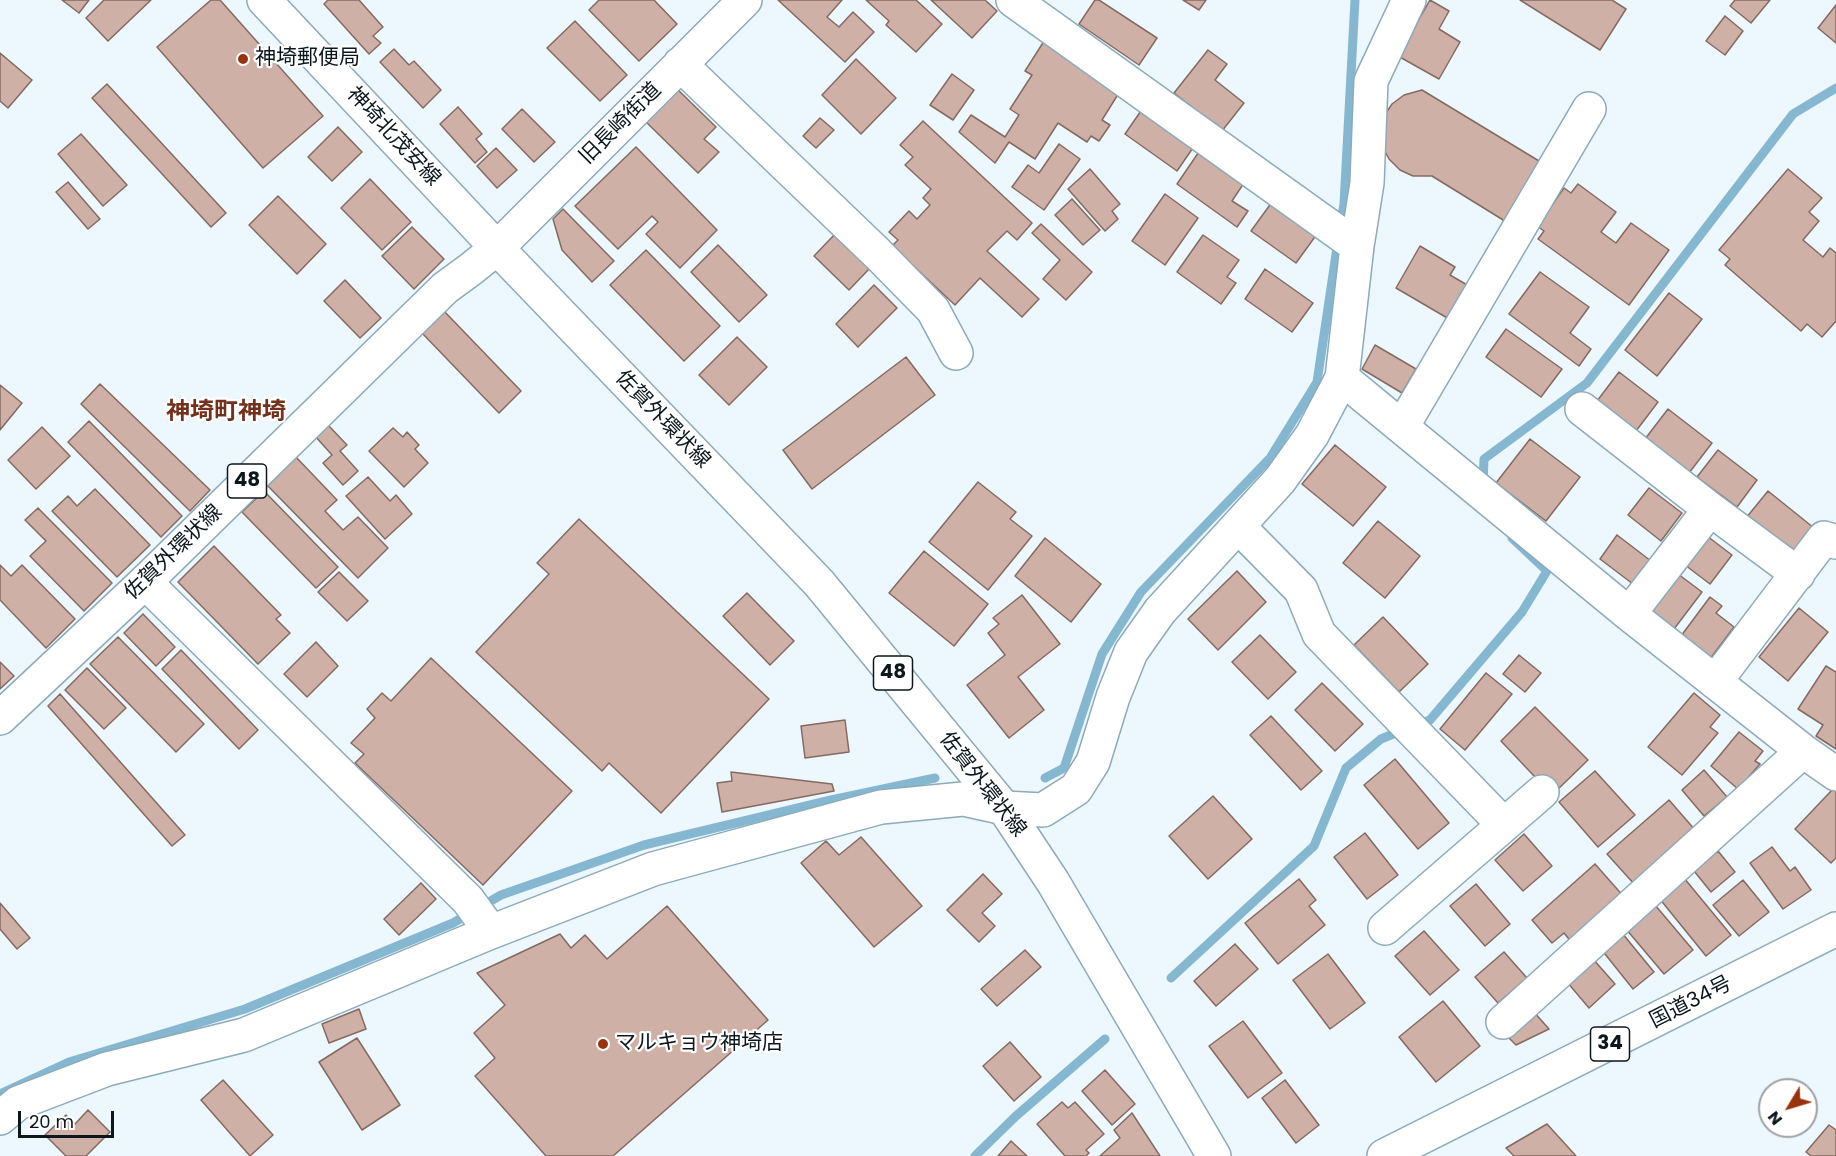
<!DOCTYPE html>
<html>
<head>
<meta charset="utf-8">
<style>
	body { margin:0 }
	#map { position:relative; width:1836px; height:1156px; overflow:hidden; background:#ecf8fe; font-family:Poppins,sans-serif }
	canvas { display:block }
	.north { position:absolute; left:1758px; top:1078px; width:60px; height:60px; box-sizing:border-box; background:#fff; border:2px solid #9ea2a4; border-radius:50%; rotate:232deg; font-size:16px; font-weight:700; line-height:24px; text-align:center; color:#0c171c }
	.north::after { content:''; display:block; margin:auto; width:21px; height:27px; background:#99330e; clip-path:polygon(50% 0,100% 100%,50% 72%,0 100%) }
	.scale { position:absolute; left:18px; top:1111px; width:96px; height:27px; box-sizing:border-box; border:3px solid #0c171c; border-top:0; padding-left:8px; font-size:18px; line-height:21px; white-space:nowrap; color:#0c171c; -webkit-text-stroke:4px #fff; paint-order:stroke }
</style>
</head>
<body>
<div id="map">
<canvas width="1836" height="1156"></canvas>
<div class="north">N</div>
<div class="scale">20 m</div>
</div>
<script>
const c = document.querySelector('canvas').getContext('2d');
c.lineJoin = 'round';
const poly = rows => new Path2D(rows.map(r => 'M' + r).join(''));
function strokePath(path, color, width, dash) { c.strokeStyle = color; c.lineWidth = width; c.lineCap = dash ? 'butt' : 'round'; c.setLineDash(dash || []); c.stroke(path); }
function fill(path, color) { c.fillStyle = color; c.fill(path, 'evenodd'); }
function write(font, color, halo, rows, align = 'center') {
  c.font = font + ' Poppins,"Noto Sans JP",sans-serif'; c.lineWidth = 4.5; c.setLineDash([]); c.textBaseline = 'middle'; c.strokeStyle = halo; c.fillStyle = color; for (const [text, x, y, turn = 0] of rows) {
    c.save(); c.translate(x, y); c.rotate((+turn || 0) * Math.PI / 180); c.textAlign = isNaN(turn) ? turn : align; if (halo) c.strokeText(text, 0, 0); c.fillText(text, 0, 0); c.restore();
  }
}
const stream = poly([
	[1340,227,1344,204,1355,0],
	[1483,483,1484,459,1587,383,1793,114,1836,88],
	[1416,725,1430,720,1522,612,1547,571,1512,538],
	[1045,778,1064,768,1102,654,1141,592,1270,458,1317,382,1338,241],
	[1171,978,1314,846,1346,768,1381,739,1403,730],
	[0,1094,69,1062,245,1009,453,923,501,895,644,845,831,800,935,778],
	[975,1156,1016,1116,1105,1039]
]);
const building = poly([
	[62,0,89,0,79,13,62,0],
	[104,0,151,0,108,41,86,18,104,0],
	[211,0,220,0,323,116,263,168,157,47,211,0],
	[328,0,359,0,383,27,373,36,381,43,369,54,324,4,328,0],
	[599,0,654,0,677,24,639,61,589,10,599,0],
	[778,0,842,0,827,17,839,27,853,12,874,32,845,62,778,0],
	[866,0,916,0,942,24,916,52,886,25,889,21,866,0],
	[931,0,985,0,997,11,972,38,931,0],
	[1095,0,1099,0,1157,38,1139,65,1079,24,1095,0],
	[1183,0,1206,0,1199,10,1183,0],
	[1430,0,1449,11,1439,29,1460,42,1439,79,1398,56,1430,0],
	[1520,0,1612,0,1626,9,1600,50,1520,0],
	[1735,0,1770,0,1751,23,1730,6,1735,0],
	[1836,5,1836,43,1818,28,1836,5],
	[1725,16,1743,31,1725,55,1706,41,1725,16],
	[575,21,627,75,600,101,547,48,575,21],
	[1046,38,1122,88,1102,120,1110,125,1099,141,1091,136,1087,142,1058,123,1035,159,1009,142,995,163,959,132,971,115,1005,137,1019,115,1010,109,1032,75,1025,71,1046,38],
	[394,49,409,65,414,61,441,90,423,108,380,62,394,49],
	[1208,50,1227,64,1215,80,1244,103,1222,131,1174,93,1208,50],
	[0,53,32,80,8,108,0,101,0,53],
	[856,59,896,98,861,134,822,95,856,59],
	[952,74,974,90,953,120,930,105,952,74],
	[107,84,226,213,211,227,92,98,107,84],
	[673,85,716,127,704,139,719,152,698,173,641,117,673,85],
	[1422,90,1544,164,1508,223,1432,176,1413,176,1400,170,1389,159,1382,146,1384,116,1392,104,1404,95,1422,90],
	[1145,105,1197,142,1177,171,1125,134,1145,105],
	[458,107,482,134,476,139,487,152,475,163,440,124,458,107],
	[522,109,555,142,534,162,502,129,522,109],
	[820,118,834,130,816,148,803,136,820,118],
	[923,121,1032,223,1017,240,1007,231,987,251,1039,299,1022,317,980,278,955,305,892,246,898,240,889,232,909,211,917,219,930,205,923,198,931,189,905,165,913,157,900,145,923,121],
	[338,127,362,152,332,181,308,157,338,127],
	[81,134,127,185,103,206,58,154,81,134],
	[1205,143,1250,174,1232,201,1248,211,1237,227,1177,184,1205,143],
	[1059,144,1080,159,1044,210,1012,187,1028,165,1039,173,1059,144],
	[636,147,717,230,680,268,646,234,658,222,652,216,618,249,575,206,636,147],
	[496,148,517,170,497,188,477,166,496,148],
	[1090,169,1120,204,1112,211,1118,219,1105,231,1068,189,1090,169],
	[1788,169,1822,198,1809,212,1819,221,1803,240,1823,257,1830,248,1836,253,1836,321,1822,337,1807,324,1801,331,1725,265,1730,259,1719,250,1788,169],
	[370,179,411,222,382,250,341,208,370,179],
	[68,182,100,219,88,229,56,192,68,182],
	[1578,184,1616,212,1601,232,1616,243,1631,223,1669,250,1629,305,1538,239,1544,231,1537,226,1564,188,1571,193,1578,184],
	[1165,194,1198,218,1165,265,1132,241,1165,194],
	[278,196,326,244,297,274,249,225,278,196],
	[1072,199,1100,230,1083,245,1055,215,1072,199],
	[1272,202,1317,234,1296,263,1251,231,1272,202],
	[563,209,614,261,592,282,562,250,553,219,563,209],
	[1041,224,1092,272,1066,300,1043,279,1060,260,1032,233,1041,224],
	[412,227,444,259,414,289,382,256,412,227],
	[835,234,870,268,849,290,814,256,835,234],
	[1203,235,1239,260,1227,277,1236,283,1221,304,1177,272,1203,235],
	[718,245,767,295,739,322,691,272,718,245],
	[1420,246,1455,267,1450,275,1469,286,1449,319,1396,288,1420,246],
	[646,250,720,326,684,361,610,285,646,250],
	[1265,269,1313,303,1292,332,1245,299,1265,269],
	[1540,272,1589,307,1570,333,1591,349,1579,366,1509,314,1540,272],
	[345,280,381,318,360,338,324,301,345,280],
	[874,285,897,308,858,347,836,324,874,285],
	[1669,293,1702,319,1657,376,1625,350,1669,293],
	[443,310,521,391,499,413,421,332,443,310],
	[1506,329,1562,369,1541,397,1486,357,1506,329],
	[737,337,767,367,729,405,699,375,737,337],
	[1375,345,1416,369,1402,393,1362,369,1375,345],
	[906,357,935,395,812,489,783,450,906,357],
	[1619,372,1658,402,1636,431,1597,401,1619,372],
	[100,384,210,490,190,511,81,404,100,384],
	[0,385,22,403,0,430,0,385],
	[1668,409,1712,443,1689,473,1645,439,1668,409],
	[89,421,182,516,161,537,68,442,89,421],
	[328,425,347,445,340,451,358,471,343,485,323,463,332,455,315,436,328,425],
	[42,427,70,456,36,489,8,460,42,427],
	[393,428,403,437,407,432,419,445,415,449,428,463,404,487,369,451,393,428],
	[1530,439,1580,477,1546,521,1496,483,1530,439],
	[1335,445,1386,487,1353,526,1302,484,1335,445],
	[1718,450,1757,480,1737,507,1697,477,1718,450],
	[294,455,337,500,325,511,343,530,358,517,388,548,358,578,265,483,294,455],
	[368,477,390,501,396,495,412,514,385,539,346,496,368,477],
	[978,482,1016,512,1010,519,1032,536,988,590,929,542,978,482],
	[1649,488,1682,513,1661,541,1628,515,1649,488],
	[95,489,150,545,117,577,52,511,68,496,77,506,95,489],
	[264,491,338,567,316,588,242,512,264,491],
	[1768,491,1814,528,1793,554,1746,518,1768,491],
	[38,508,112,583,84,611,30,556,46,541,25,520,38,508],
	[579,519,769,699,661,813,609,763,602,771,476,652,549,574,537,563,579,519],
	[1378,521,1420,556,1385,598,1343,563,1378,521],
	[1703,533,1732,555,1710,584,1681,562,1703,533],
	[1617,535,1651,561,1633,584,1600,559,1617,535],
	[1045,538,1101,584,1071,622,1015,576,1045,538],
	[214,546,281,615,276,619,290,633,258,664,178,582,214,546],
	[924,551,988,604,954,646,889,593,924,551],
	[0,565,11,576,22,565,75,619,46,648,0,600,0,565],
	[1237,571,1266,602,1218,650,1188,619,1237,571],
	[339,572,368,601,347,621,318,592,339,572],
	[1678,574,1702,592,1674,629,1650,611,1678,574],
	[747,593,794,641,770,665,723,616,747,593],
	[1022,595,1060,644,1018,677,1044,710,1009,738,967,685,1005,655,988,633,999,624,993,618,1022,595],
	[1710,597,1722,606,1716,613,1734,627,1710,659,1681,636,1710,597],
	[1799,608,1828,632,1788,681,1759,657,1799,608],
	[143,614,175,647,156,666,124,633,143,614],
	[1383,617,1428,664,1399,692,1354,645,1383,617],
	[1260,635,1296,672,1268,699,1232,662,1260,635],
	[118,637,204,724,176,752,90,664,118,637],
	[316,642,338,666,307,697,284,674,316,642],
	[181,650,258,730,239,749,162,669,181,650],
	[1519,655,1541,673,1525,692,1503,674,1519,655],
	[431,658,572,791,483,885,355,763,364,754,351,743,375,718,367,709,382,693,391,701,431,658],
	[0,662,14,676,0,689,0,662],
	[1826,666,1836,672,1836,749,1816,736,1823,725,1798,709,1826,666],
	[87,668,126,708,104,729,65,690,87,668],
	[1486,673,1512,694,1465,750,1440,729,1486,673],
	[1322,683,1363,724,1335,751,1295,710,1322,683],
	[1694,693,1720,715,1710,727,1718,733,1682,775,1648,747,1694,693],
	[60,694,185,835,172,846,48,706,60,694],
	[1535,707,1588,760,1552,795,1501,741,1535,707],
	[1271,716,1322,771,1301,790,1250,735,1271,716],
	[845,720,849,752,805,758,801,726,845,720],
	[1739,732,1763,751,1755,761,1760,764,1738,789,1711,766,1739,732],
	[1395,759,1449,823,1418,849,1364,785,1395,759],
	[1704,770,1727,797,1704,816,1682,790,1704,770],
	[1595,771,1635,815,1598,847,1559,802,1595,771],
	[731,772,832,784,834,791,722,812,717,783,732,781,731,772],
	[1833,789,1836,792,1836,858,1831,863,1795,829,1833,789],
	[1213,796,1252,839,1208,879,1169,836,1213,796],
	[1669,800,1696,831,1635,885,1607,854,1669,800],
	[1365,833,1398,875,1367,899,1334,857,1365,833],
	[1524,834,1552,866,1523,891,1495,860,1524,834],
	[861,837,922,906,874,947,801,863,826,841,839,855,861,837],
	[1772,847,1790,871,1795,867,1811,890,1783,909,1750,863,1772,847],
	[1718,851,1735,872,1711,892,1694,871,1718,851],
	[1595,864,1625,898,1573,944,1564,933,1552,943,1532,920,1595,864],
	[983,874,1002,894,982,913,995,926,979,942,947,910,983,874],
	[1684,878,1731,935,1706,956,1659,898,1684,878],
	[1299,879,1316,900,1309,906,1325,925,1278,964,1245,923,1299,879],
	[1743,880,1769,912,1739,936,1713,905,1743,880],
	[421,883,436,899,399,935,384,919,421,883],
	[1476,884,1510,924,1485,946,1450,906,1476,884],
	[0,903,30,938,17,949,0,929,0,903],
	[1655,905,1693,950,1664,974,1626,929,1655,905],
	[667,906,768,1020,613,1156,546,1156,475,1076,495,1058,474,1033,505,1005,477,973,560,934,571,948,585,935,607,959,667,906],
	[1424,931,1459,970,1430,995,1395,956,1424,931],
	[1622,933,1654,972,1633,989,1601,949,1622,933],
	[1235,944,1258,969,1216,1006,1194,981,1235,944],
	[1025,950,1041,967,997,1006,981,989,1025,950],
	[1504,952,1527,978,1498,1003,1475,977,1504,952],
	[1328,954,1365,1003,1330,1029,1293,980,1328,954],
	[1593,959,1615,984,1589,1008,1567,982,1593,959],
	[1443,1001,1480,1046,1436,1082,1399,1037,1443,1001],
	[359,1009,366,1029,329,1043,322,1024,359,1009],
	[1533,1011,1549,1029,1516,1045,1506,1035,1533,1011],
	[1243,1021,1282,1073,1248,1098,1209,1046,1243,1021],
	[357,1038,400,1105,362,1130,319,1062,357,1038],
	[1010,1042,1041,1077,1014,1101,983,1066,1010,1042],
	[1105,1070,1135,1104,1112,1125,1082,1091,1105,1070],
	[223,1080,273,1135,250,1156,201,1100,223,1080],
	[1285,1080,1319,1125,1296,1143,1262,1098,1285,1080],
	[1062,1102,1068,1108,1075,1102,1104,1134,1086,1150,1089,1153,1086,1156,1065,1156,1037,1124,1062,1102],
	[88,1110,110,1132,86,1156,66,1156,45,1135,66,1115,75,1124,88,1110],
	[1132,1113,1160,1156,1100,1156,1120,1138,1114,1130,1132,1113],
	[1547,1124,1576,1156,1514,1156,1506,1148,1547,1124],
	[1829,1125,1836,1130,1836,1156,1811,1156,1806,1152,1829,1125],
	[1011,1141,1027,1156,998,1156,1011,1141]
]);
const minor = poly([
	[1013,0,1357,246],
	[680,64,878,254,933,310,956,353],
	[497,248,745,0],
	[1342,378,1629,614,1803,751,1836,774],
	[1582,409,1710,509,1798,574],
	[1402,427,1589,109],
	[1238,526,1301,590,1319,634,1504,825],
	[145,582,468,900,491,932],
	[1629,614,1710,509],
	[1715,682,1824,538,1836,542],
	[1385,928,1542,792],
	[1503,1022,1803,751],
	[0,1118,18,1103,107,1069,244,1035,491,932,653,869,881,807,963,799,1004,808,1043,810,1076,789,1093,762,1113,697,1131,652,1160,611,1280,480,1312,435,1342,378,1357,246,1367,183,1371,81,1409,0]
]);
const major = poly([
	[264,0,497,248,819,583,1004,808,1053,882,1214,1156],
	[0,718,145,582,445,288,471,269,497,248]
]);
const highway = poly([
	[1384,1156,1836,929]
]);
const markers = [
	[243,59,6,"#99330e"],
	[603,1044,6,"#99330e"]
];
const shields = [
	[247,481,39],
	[893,673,39],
	[1610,1044,39]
];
const shieldNames = [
	["48",247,481],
	["48",893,673],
	["34",1610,1044]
];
const poiNames = [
	["神埼郵便局",255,59],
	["マルキョウ神埼店",615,1044]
];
const streetNames = [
	["旧長崎街道",621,124,-45],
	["神埼北茂安線",393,137,47],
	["佐賀外環状線",662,420,46],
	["佐賀外環状線",174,553,-44],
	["佐賀外環状線",982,785,52],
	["国道34号",1691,1003,-27]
];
const quarterNames = [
	["神埼町神埼",226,413]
];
strokePath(stream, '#85b8d0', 9);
fill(building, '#ceb0a7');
strokePath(building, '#856a61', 1.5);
strokePath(minor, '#8daab8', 36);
strokePath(major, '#8daab8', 36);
strokePath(highway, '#8daab8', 36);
strokePath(minor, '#fff', 33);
strokePath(major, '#fff', 33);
strokePath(highway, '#fff', 33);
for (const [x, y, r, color] of markers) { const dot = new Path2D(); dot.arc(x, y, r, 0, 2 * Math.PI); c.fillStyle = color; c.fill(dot); strokePath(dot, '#fff', 2); }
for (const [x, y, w] of shields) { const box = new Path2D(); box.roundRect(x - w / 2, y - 17, w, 34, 4.5); c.fillStyle = '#fff'; c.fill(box); strokePath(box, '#0c171c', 1.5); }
write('bold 20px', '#0c171c', null, shieldNames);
write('21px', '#0c171c', '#fff', poiNames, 'left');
write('21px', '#0c171c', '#fff', streetNames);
write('bold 24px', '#73311c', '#fff', quarterNames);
</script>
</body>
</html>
